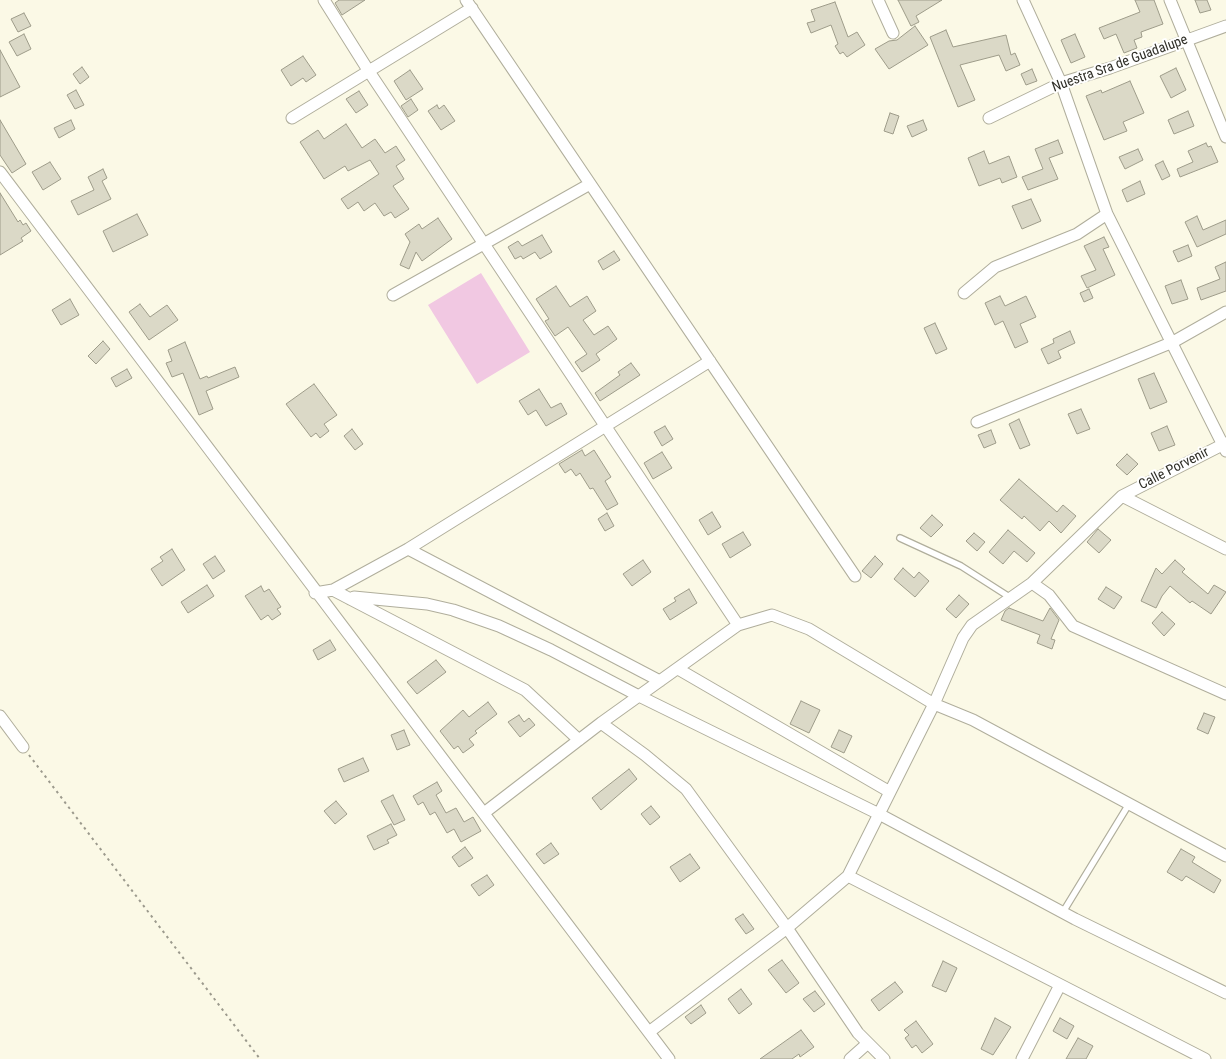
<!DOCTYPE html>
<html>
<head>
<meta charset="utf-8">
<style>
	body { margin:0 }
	canvas { display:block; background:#fbf9e6 }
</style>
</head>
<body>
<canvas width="1226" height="1059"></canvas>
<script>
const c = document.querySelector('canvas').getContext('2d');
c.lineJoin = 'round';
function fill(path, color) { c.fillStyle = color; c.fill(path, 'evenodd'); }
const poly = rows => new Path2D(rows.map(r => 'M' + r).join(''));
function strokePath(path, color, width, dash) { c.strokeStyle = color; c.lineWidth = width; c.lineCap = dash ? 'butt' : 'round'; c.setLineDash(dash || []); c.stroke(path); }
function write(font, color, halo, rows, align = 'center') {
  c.font = font + ' "Roboto Condensed",sans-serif'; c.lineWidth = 4; c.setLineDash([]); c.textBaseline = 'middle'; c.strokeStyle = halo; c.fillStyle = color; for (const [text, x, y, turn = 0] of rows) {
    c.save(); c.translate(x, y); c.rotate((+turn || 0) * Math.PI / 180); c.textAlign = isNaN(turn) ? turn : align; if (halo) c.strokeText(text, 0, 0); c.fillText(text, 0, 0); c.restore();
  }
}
const green = poly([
	[481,273,530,352,477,384,428,305]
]);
const building = poly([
	[339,0,365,0,342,15,335,3,339,0],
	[898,0,942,0,916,16,919,22,911,26,898,0],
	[1135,0,1154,0,1163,24,1141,32,1142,37,1134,40,1137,48,1124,53,1116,34,1104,39,1099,28,1140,12,1135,0],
	[1195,0,1207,0,1211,10,1200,13,1195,0],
	[835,2,848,37,857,32,865,45,847,57,843,52,840,54,835,46,838,44,831,25,811,33,807,23,815,21,811,10,835,2],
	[24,13,31,26,18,32,11,19,24,13],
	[915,26,928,45,889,69,875,49,889,41,897,40,915,26],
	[946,30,953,47,1006,35,1011,55,1015,53,1020,65,1006,71,999,55,960,65,975,100,958,107,930,37,946,30],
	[24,34,31,49,17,56,9,42,24,34],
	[1075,34,1085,57,1071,63,1061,40,1075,34],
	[0,50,20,87,0,97,0,50],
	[303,56,316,75,306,82,303,78,291,86,281,70,303,56],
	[82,67,89,77,80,84,73,74,82,67],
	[1176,68,1186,90,1171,98,1160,76,1176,68],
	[1032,69,1037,81,1026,85,1021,74,1032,69],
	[410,70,423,89,406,100,394,81,410,70],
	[1130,81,1144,113,1123,122,1127,131,1104,140,1086,96,1101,90,1102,93,1130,81],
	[76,90,84,105,75,109,67,95,76,90],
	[359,91,368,105,356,113,346,99,359,91],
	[411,99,418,110,408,117,401,106,411,99],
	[437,105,439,109,444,105,455,121,441,130,428,111,437,105],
	[1188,111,1194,126,1174,134,1168,120,1188,111],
	[890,113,899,116,893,134,884,131,890,113],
	[0,120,26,164,12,173,0,155,0,120],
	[71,120,75,129,59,138,54,128,71,120],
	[923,120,927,130,912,137,907,126,923,120],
	[346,124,362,148,375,139,385,153,396,146,405,160,396,166,404,179,393,186,409,209,395,218,391,212,384,216,375,203,364,211,358,202,348,209,341,199,379,174,370,160,348,171,345,166,324,179,300,142,318,130,324,139,346,124],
	[1058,140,1063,153,1049,158,1058,179,1028,190,1022,177,1043,169,1035,149,1058,140],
	[1206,143,1208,147,1211,146,1218,162,1180,177,1177,169,1193,162,1188,151,1206,143],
	[1138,149,1143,160,1125,169,1119,157,1138,149],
	[984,151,989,164,1009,156,1017,177,1002,183,1000,178,979,186,968,158,984,151],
	[1163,161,1170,176,1162,180,1155,165,1163,161],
	[50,162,61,179,43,190,32,172,50,162],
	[103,169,107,178,102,181,111,199,78,215,71,201,94,190,88,177,103,169],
	[1140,181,1145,194,1127,202,1122,190,1140,181],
	[0,193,18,222,20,220,23,225,26,223,31,231,21,238,23,241,0,255,0,193],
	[1031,199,1041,221,1022,229,1012,206,1031,199],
	[137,214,148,235,113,252,103,231,137,214],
	[1197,216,1203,230,1226,220,1226,234,1197,247,1185,222,1197,216],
	[438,218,452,239,422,261,416,252,409,269,400,265,410,242,405,234,419,224,422,229,438,218],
	[542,235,552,252,540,259,535,252,523,259,521,256,515,259,508,247,518,241,522,246,542,235],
	[1104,237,1109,247,1103,249,1115,275,1087,288,1081,276,1096,270,1084,246,1104,237],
	[1188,245,1192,256,1178,262,1173,251,1188,245],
	[614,251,620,260,603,270,598,261,614,251],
	[1226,262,1226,291,1201,300,1197,288,1220,279,1215,267,1226,262],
	[1181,280,1188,299,1172,304,1165,286,1181,280],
	[556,286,570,307,587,296,596,311,583,320,594,335,608,326,617,339,596,354,600,360,582,372,575,362,587,354,568,327,555,336,545,321,549,319,536,299,556,286],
	[1089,289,1093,298,1084,302,1080,293,1089,289],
	[1000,296,1005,306,1026,296,1036,317,1020,324,1028,342,1015,348,1003,321,995,325,985,303,1000,296],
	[70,299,79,315,61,325,52,310,70,299],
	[140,304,150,317,167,305,178,320,149,340,129,312,140,304],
	[935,323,947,349,936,354,924,328,935,323],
	[1070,331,1075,343,1058,351,1061,358,1048,364,1041,349,1054,343,1053,339,1070,331],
	[103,341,110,349,96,364,88,356,103,341],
	[185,342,200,379,207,376,208,378,235,367,239,377,206,391,213,409,199,415,183,373,172,377,166,363,172,361,168,350,185,342],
	[631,363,640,375,600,401,595,393,620,375,618,372,631,363],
	[127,369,132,378,116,387,111,378,127,369],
	[1154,373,1167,402,1150,409,1138,379,1154,373],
	[314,384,337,415,324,424,329,431,320,438,316,433,311,437,286,404,314,384],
	[539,389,551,408,561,403,567,414,546,426,536,410,528,415,519,401,539,389],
	[1081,409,1090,429,1077,434,1068,414,1081,409],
	[1019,419,1030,445,1020,449,1009,424,1019,419],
	[665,426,673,439,662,446,654,432,665,426],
	[1167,426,1175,445,1159,451,1151,433,1167,426],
	[352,429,363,444,355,450,344,436,352,429],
	[991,430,996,443,984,448,978,435,991,430],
	[582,450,585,456,594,450,611,477,605,481,618,504,607,510,593,488,590,489,580,473,576,476,571,469,565,473,559,464,582,450],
	[662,452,672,468,653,479,644,463,662,452],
	[1127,454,1138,464,1127,475,1116,465,1127,454],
	[1019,479,1057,512,1063,505,1076,516,1061,533,1049,521,1040,531,1024,516,1022,519,1000,500,1019,479],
	[712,512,721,527,708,535,699,520,712,512],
	[607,513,614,526,605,531,598,519,607,513],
	[932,515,943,525,931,537,920,528,932,515],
	[1098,529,1111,540,1099,553,1087,542,1098,529],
	[1008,530,1035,553,1027,562,1014,551,1003,564,989,552,1008,530],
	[743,532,751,545,730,558,722,544,743,532],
	[974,533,985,542,977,551,966,541,974,533],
	[172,549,185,570,162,586,151,569,163,561,160,557,172,549],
	[215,556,225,571,213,579,203,564,215,556],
	[875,556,883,564,871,578,862,571,875,556],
	[643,560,651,572,632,586,623,574,643,560],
	[1175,560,1185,569,1182,572,1208,594,1214,585,1226,592,1211,614,1192,601,1190,603,1170,586,1162,596,1156,608,1141,601,1156,568,1162,574,1175,560],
	[903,568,914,578,919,572,929,581,915,597,894,579,903,568],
	[207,585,214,596,188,613,181,602,207,585],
	[261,586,264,592,269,589,281,607,277,609,281,614,272,620,268,615,261,620,245,596,261,586],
	[1106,587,1122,597,1114,609,1098,599,1106,587],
	[689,589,697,603,670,620,663,609,676,601,674,598,689,589],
	[959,595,969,604,956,618,946,609,959,595],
	[1009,608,1043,621,1050,608,1059,620,1051,639,1055,640,1052,649,1037,643,1040,635,1001,620,1005,611,1009,608],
	[1162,612,1175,624,1164,636,1152,623,1162,612],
	[330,640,336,650,318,660,313,650,330,640],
	[436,660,446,672,417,694,407,682,436,660],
	[801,701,820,710,809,733,790,724,801,701],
	[488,702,497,714,475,731,477,733,469,739,474,745,463,753,458,746,454,749,440,731,463,710,469,717,488,702],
	[1204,713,1215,717,1208,734,1197,729,1204,713],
	[519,715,524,722,529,718,535,725,520,737,508,722,519,715],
	[404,730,410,745,397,750,391,735,404,730],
	[839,730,852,736,844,753,831,747,839,730],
	[363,758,369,771,344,782,338,769,363,758],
	[629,769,637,779,601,810,592,798,629,769],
	[437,782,442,791,436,795,446,813,456,808,464,822,473,817,481,831,461,842,454,829,447,833,435,812,430,815,423,802,418,805,413,796,437,782],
	[393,795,405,820,394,825,381,801,393,795],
	[336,801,347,814,335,824,324,811,336,801],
	[651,806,660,817,650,825,641,814,651,806],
	[391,824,397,835,387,840,389,843,374,850,367,836,391,824],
	[551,843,559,854,544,864,536,854,551,843],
	[465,847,473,858,459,867,452,857,465,847],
	[1181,849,1195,857,1192,862,1221,880,1214,893,1186,876,1182,881,1167,872,1181,849],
	[690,854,700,868,680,882,670,867,690,854],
	[487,875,494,885,479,896,471,885,487,875],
	[743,914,754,929,746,934,735,919,743,914],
	[782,960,799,983,786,993,768,970,782,960],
	[943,961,957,968,946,992,932,986,943,961],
	[895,982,903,992,879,1011,871,1000,895,982],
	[741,989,752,1004,739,1014,728,999,741,989],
	[815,991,825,1004,814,1012,803,999,815,991],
	[701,1005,706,1013,691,1024,685,1017,701,1005],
	[995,1018,1011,1027,993,1055,981,1049,995,1018],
	[1060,1018,1074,1026,1067,1039,1053,1031,1060,1018],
	[916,1021,933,1044,922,1053,916,1045,912,1048,905,1038,909,1035,904,1030,916,1021],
	[801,1030,814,1047,800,1057,799,1054,792,1059,760,1059,801,1030],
	[1078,1038,1093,1046,1086,1059,1066,1059,1078,1038]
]);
const path = poly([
	[29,755,260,1059]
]);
const service = poly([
	[900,538,961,566,1011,598],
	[1063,912,1129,804]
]);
const minor = poly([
	[324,0,368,70,738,625],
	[466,0,855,576],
	[878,0,893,33],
	[1023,0,1061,83,1107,214,1226,451],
	[1170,0,1226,137],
	[292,118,472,8],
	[989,118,1061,83,1110,68,1226,26],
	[0,172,669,1059],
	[964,293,995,267,1077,234,1107,214],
	[393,295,590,184],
	[977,422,1173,342,1226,312],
	[1122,496,1226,549],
	[408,549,660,681],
	[1032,583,1049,595,1073,626,1226,694],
	[333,590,525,690,579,740],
	[315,593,333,590,408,549,710,361],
	[350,599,354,597,427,604,453,610,499,626,551,650,639,696,879,814,1075,919,1226,993],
	[678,669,890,792],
	[0,716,23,747],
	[601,723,645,755,686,789,787,928,858,1033,884,1059],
	[484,813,601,723,738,625,772,615,809,629,934,704,973,720,1226,856],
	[848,876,1205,1059],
	[649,1032,787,928,848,876,934,704,963,638,972,625,1032,583,1122,496,1226,443],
	[850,1059,868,1043],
	[1022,1059,1060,985]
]);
const streetNames = [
	["Nuestra Sra de Guadalupe",1120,64,-20],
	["Calle Porvenir",1174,469,-27]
];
fill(green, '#f1c8e2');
fill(building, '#dbd9c7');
strokePath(building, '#9e9c8a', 1);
strokePath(service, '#b0ae9c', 8);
strokePath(minor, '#b0ae9c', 13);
strokePath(path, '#9c9a8d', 2, [2.5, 4]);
strokePath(service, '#fff', 5.5);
strokePath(minor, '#fff', 11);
write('14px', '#302f28', '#fff', streetNames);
</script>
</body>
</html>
